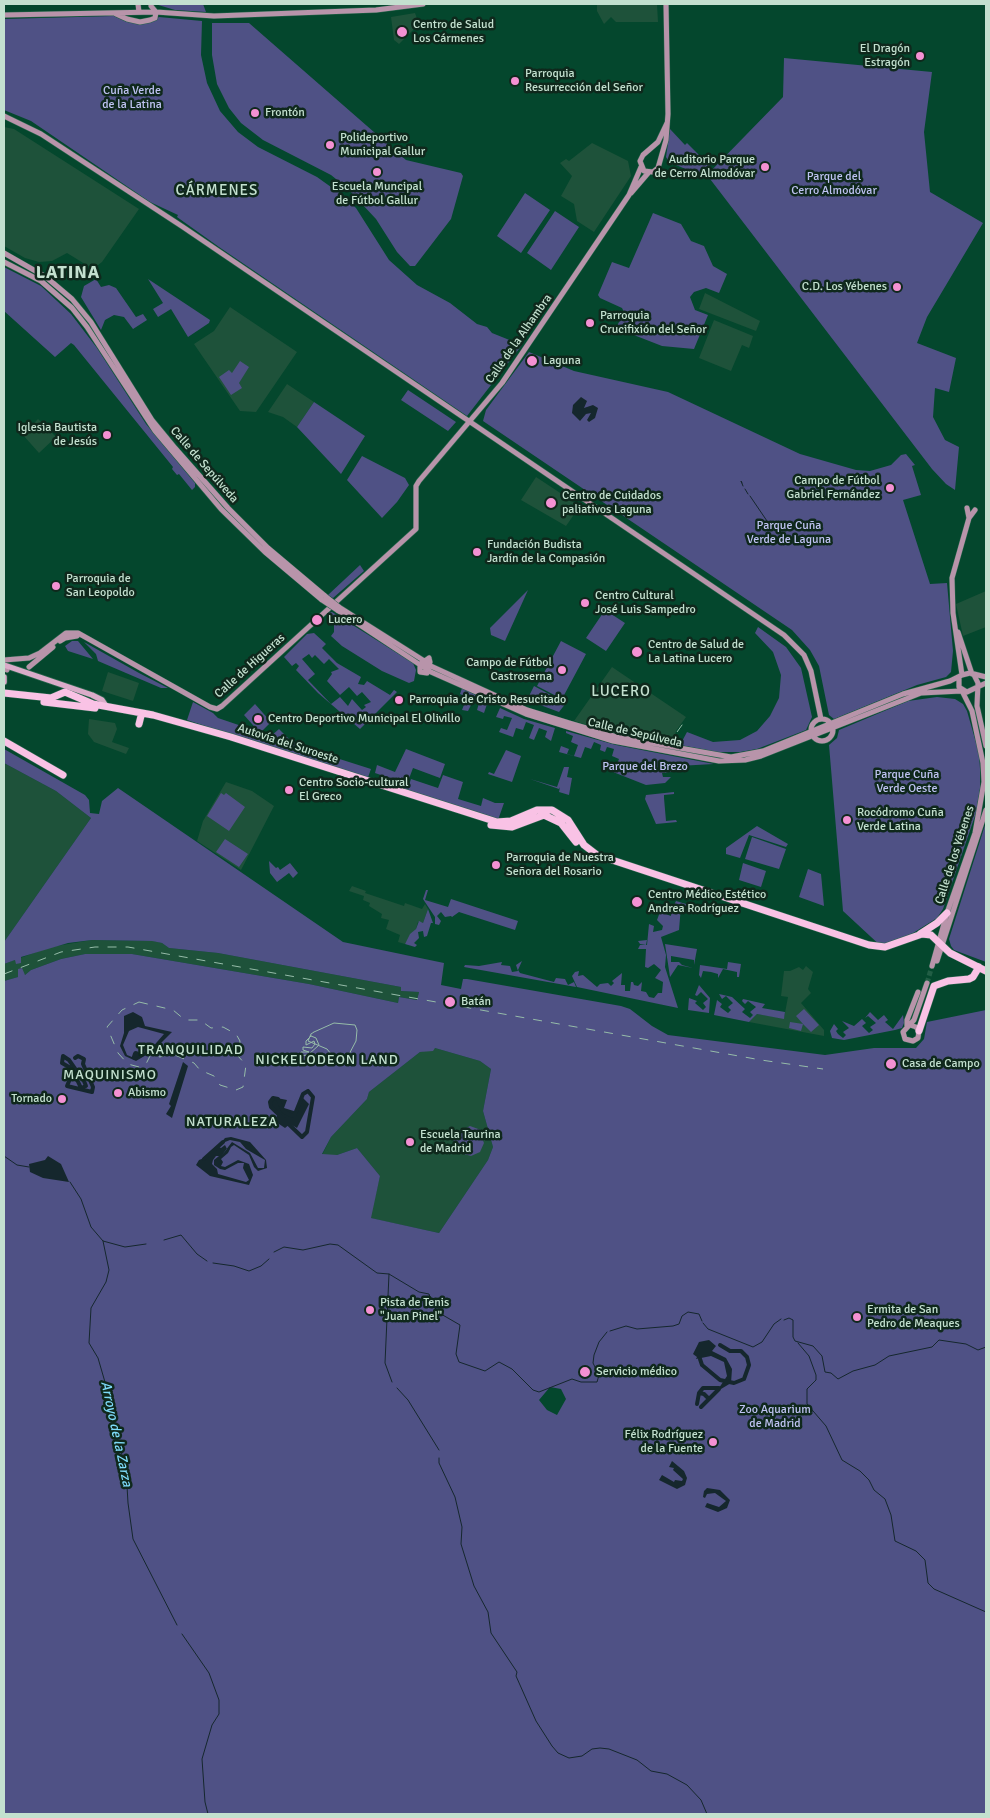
<!DOCTYPE html>
<html>
<head>
<meta charset="utf-8">
<style>
	body { margin:0 }
	#map { position:relative; width:990px; height:1818px; overflow:hidden; background:#04472d; font-family:Signika,sans-serif }
	canvas { display:block }
	.frame { position:absolute; inset:0; border:5px solid #c3e0cf; pointer-events:none }
</style>
</head>
<body>
<div id="map">
<canvas width="990" height="1818"></canvas>
<div class="frame"></div>
</div>
<script>
const c = document.querySelector('canvas').getContext('2d');
c.lineJoin = 'round';
function fill(path, color) { c.fillStyle = color; c.fill(path, 'evenodd'); }
const poly = rows => new Path2D(rows.map(r => 'M' + r).join(''));
function strokePath(path, color, width, dash) { c.strokeStyle = color; c.lineWidth = width; c.lineCap = dash ? 'butt' : 'round'; c.setLineDash(dash || []); c.stroke(path); }
function write(font, color, halo, rows, align = 'center') {
  c.font = font + ' Signika,sans-serif'; c.lineWidth = 5; c.setLineDash([]); c.textBaseline = 'middle'; c.strokeStyle = halo; c.fillStyle = color; for (const [text, x, y, turn = 0] of rows) {
    c.save(); c.translate(x, y); c.rotate((+turn || 0) * Math.PI / 180); c.textAlign = isNaN(turn) ? turn : align; if (halo) c.strokeText(text, 0, 0); c.fillText(text, 0, 0); c.restore();
  }
}
const built = poly([
	[597,4,657,4,658,22,616,22,611,17,604,24,597,11],
	[415,13,419,24,399,44,394,40,391,17],
	[4,127,14,129,139,209,102,262,93,269,67,253,52,261,39,262,25,258,4,246],
	[592,143,628,161,631,176,594,232,577,221,574,204,561,196,572,176,560,163,566,159,569,161],
	[705,293,760,321,756,331,699,309],
	[230,307,297,352,256,412,240,411,194,344,214,331],
	[714,320,753,336,749,348,742,345,731,371,699,358],
	[287,384,314,402,297,427,283,417,268,412],
	[38,419,56,437,39,453,23,435],
	[536,477,580,506,566,526,521,500],
	[986,591,986,627,963,636,956,604],
	[612,667,686,717,676,731,673,744,617,734,574,721],
	[108,672,139,683,133,701,102,691],
	[89,719,115,723,117,729,112,742,129,748,126,754,94,742,88,734],
	[4,763,56,791,91,818,4,942],
	[226,782,252,791,274,806,241,870,197,841,203,821],
	[352,886,366,891,365,893,404,906,405,903,422,909,425,904,428,909,423,923,418,922,416,929,405,944,398,942,400,935,386,929,389,920,381,918,382,914,369,906,370,903,363,900,364,896,349,891],
	[92,940,153,941,162,943,169,948,218,953,401,987,401,991,419,992,417,1000,399,997,398,1003,309,984,132,954,85,954,61,959,31,970,25,975,18,969,18,977,4,981,4,964,50,947],
	[806,966,813,972,808,989,811,993,801,1003,824,1030,824,1036,749,1022,757,1014,784,1018,788,997,781,996,784,971,790,971,799,967,803,970],
	[435,1048,480,1061,491,1069,483,1111,493,1147,488,1160,439,1233,370,1218,380,1176,357,1148,337,1155,322,1155,331,1137,367,1099,369,1092,420,1052]
]);
const green = poly([
	[155,4,203,4,206,12,175,10],
	[114,16,127,22,149,23,159,17,202,21,201,55,207,83,220,111,238,132,258,147,317,177,338,192,356,208,389,260,417,285,450,303,477,324,487,327,492,333,522,345,467,416,219,247,177,217,178,215,150,202,31,121,4,110,4,19],
	[212,23,249,23,406,160,461,173,463,176,451,219,415,266,410,266,397,252,376,219,346,187,331,175,263,140,241,123,229,108,217,84,212,55],
	[784,58,932,72,924,132,930,192,983,223,927,317,917,343,956,358,949,392,935,388,933,417,945,440,959,447,955,490,946,484,932,469,707,175,783,97],
	[670,129,685,145,687,143,711,167,702,176,669,162,666,157],
	[525,193,550,210,521,253,497,236],
	[555,211,579,227,551,270,527,253],
	[653,213,681,224,691,241,704,246,713,266,727,274,719,293,706,288,694,292,690,297,695,310,708,315,694,349,662,346,621,330,617,326,624,312,622,308,600,298,598,295,612,262,629,268],
	[4,267,41,286,71,314,97,348,146,424,195,483,195,487,192,490,179,474,177,475,172,469,173,467,74,345,71,343,55,357,4,311],
	[96,279,101,287,109,285,116,288,136,317,143,314,147,320,133,329,124,317,114,315,105,320,101,330,81,297,84,286],
	[148,279,210,320,209,323,188,337,171,309,158,317,153,309,163,303],
	[529,352,574,371,668,392,800,454,856,470,870,471,891,465,901,455,906,454,915,465,912,466,921,495,903,500,930,584,947,583,953,651,951,672,946,677,917,685,834,719,829,715,819,666,810,650,792,630,483,421,486,410],
	[240,361,249,367,239,383,242,388,231,395,219,377,229,370,232,373],
	[408,390,456,422,448,431,401,400],
	[314,402,365,436,341,474,297,427],
	[362,456,405,478,409,485,397,502,382,518,347,480],
	[360,565,364,571,333,598,328,595],
	[528,590,505,641,491,635,490,628],
	[605,610,625,623,606,651,586,638],
	[332,612,413,663,416,670,414,681,409,683,382,671,342,646,331,636,334,632,334,621,328,613],
	[758,627,786,647,801,668,812,717,806,730,757,749,740,752,717,752,680,745,687,732,713,742,740,740,757,731,770,716,779,698,781,675,773,652,755,633],
	[314,633,326,644,322,648,337,663,361,677,358,684,364,685,367,681,390,695,394,690,397,692,360,729,318,693,296,670,299,666,296,663,292,666,284,657,307,634],
	[309,654,312,658,315,655,324,664,329,659,339,669,331,672,332,674,327,681,340,695,349,687,357,696,362,692,371,702,364,705,366,707,362,710,352,699,348,706,340,697,331,704,308,680,315,674,302,659],
	[72,641,78,641,93,659,68,651,65,646],
	[561,641,586,654,562,699,537,686],
	[84,642,139,673,168,688,161,688,98,661,96,654],
	[534,686,566,703,559,712,527,700],
	[462,688,488,701,484,713,477,710,479,703,473,701,468,711,462,710,467,697,460,694],
	[937,697,955,699,963,704,967,711,979,753,980,769,980,789,976,813,943,909,937,918,891,947,884,949,843,911,829,745,837,738,839,730,908,701],
	[193,702,213,713,218,718,271,736,279,729,289,739,305,748,371,769,367,780,187,720],
	[255,704,271,722,260,733,244,715],
	[500,708,524,719,555,728,551,741,545,737,547,731,539,728,534,740,529,738,534,725,526,722,523,730,516,728,513,737,499,732,501,728,507,730,512,718,504,716,503,719,496,717],
	[566,731,616,745,714,764,678,766,678,771,662,773,663,777,671,777,665,783,646,785,608,770,608,767,615,769,619,759,612,756,614,749,607,747,605,752,600,750,601,745,594,742,591,749,585,747,581,758,559,752,561,746,569,749,567,754,574,756,578,745,571,742,573,736,566,733],
	[4,749,85,795,89,800,90,813,99,814,102,801,118,788,343,942,444,963,441,985,461,989,463,979,467,979,621,1006,630,1009,652,1026,668,1035,825,1055,874,1048,916,1048,924,1039,927,1022,986,1010,986,1814,4,1814,4,981,18,977,18,969,22,968,25,975,31,970,61,959,85,954,132,954,309,984,398,1003,399,997,417,1000,419,992,401,991,401,987,218,953,169,948,162,943,152,941,92,940,68,943,21,957,21,963,16,964,15,960,4,964,4,942,91,818,56,791,4,763],
	[435,1048,480,1061,491,1069,483,1111,493,1147,488,1160,439,1233,371,1218,380,1176,357,1148,337,1155,322,1154,331,1137,367,1099,369,1092,420,1052,433,1051],
	[550,1387,561,1389,566,1399,557,1415,547,1410,539,1400],
	[406,749,445,764,440,778,413,768,407,784,375,773,377,765,395,772],
	[506,750,521,756,512,782,488,774,489,772,494,774],
	[564,767,569,767,567,777,572,778,569,795,559,792,560,787,559,789,530,779,557,787],
	[443,775,463,782,458,799,481,806,483,798,495,803,504,803,498,820,394,786,395,783,408,788,411,779,438,788],
	[674,792,674,794,664,795,664,798,666,821,676,820,677,822,656,824,645,799,646,795],
	[221,793,224,795,226,793,245,807,229,831,207,816],
	[986,822,986,962,954,950,951,946,949,939],
	[757,826,788,844,786,847,749,835,740,858,726,854,726,848],
	[752,837,786,849,779,869,745,859],
	[225,839,248,854,239,867,216,852],
	[269,861,276,868,278,867,280,870,290,863,298,873,293,878,289,873,277,882,270,873],
	[743,863,766,871,761,887,739,880],
	[808,869,821,874,824,906,799,897],
	[426,890,428,890,425,900,448,907,451,899,518,921,515,930,459,912,452,917,451,916,445,917,441,912,437,916,441,921,439,925,435,924,435,917,423,899],
	[676,901,686,904,687,907,681,906,679,930,661,937,666,955,665,967,678,1008,577,987,572,976,575,972,579,971,578,976,583,975,597,987,600,984,608,983,611,986,614,983,612,981,622,973,621,985,625,985,625,991,630,991,631,982,633,982,634,985,638,986,642,982,641,991,646,992,649,997,654,998,658,993,662,993,663,982,655,978,661,970,654,964,648,968,645,967,646,949,638,949,640,945,646,945,640,944,638,941,647,940,646,945,647,945,649,924,654,926,653,932,662,930,663,926,657,920,660,912,671,916,671,911],
	[428,909,433,923,431,923,427,936,424,937,423,931,418,932,419,938,414,943,417,945,415,947,405,944,410,934,416,929,419,921,423,923],
	[665,944,697,949,694,965,694,960,671,956,671,962,679,962,682,965,693,968,678,965,670,977],
	[522,961,518,970,520,973,554,982,556,978,565,979,568,985,574,982,576,987,464,967,465,965,479,966,502,962,501,965,510,966,512,972,518,971,516,965],
	[728,962,741,964,739,977,737,977,737,972,723,969,718,978,718,974,711,972,703,971,701,978,699,975,700,965,727,969],
	[699,985,710,998,709,1013,688,1010,689,998,697,1001,695,1003,703,1010,706,1007,703,1003,708,999,701,992,697,996,695,995],
	[719,994,732,997,745,1009,742,1012,750,1018,753,1015,750,1012,756,1007,748,1001,745,1004,742,1001,743,999,765,1004,762,1008,785,1012,784,1019,757,1014,749,1022,714,1015,717,1000,722,1004,720,1007,728,1013,731,1010,728,1007,733,1003,726,996,722,999],
	[804,1009,819,1025,811,1032,803,1024,801,1031,789,1028,790,1022,803,1024,796,1016],
	[870,1012,878,1020,884,1015,888,1020,885,1022,893,1029,903,1015,904,1023,902,1028,895,1030,844,1040,832,1038,830,1031,834,1024,838,1029,836,1031,838,1034,843,1038,846,1035,843,1032,849,1028,842,1021,854,1026,862,1019,866,1023,862,1026,869,1033,873,1030,870,1027,876,1023,868,1016,865,1018],
	[470,1126,481,1130,480,1133,484,1143,480,1152,471,1156,464,1154,459,1143,453,1142,456,1133]
]);
const water = poly([
	[581,397,587,401,584,408,593,405,598,408,595,418,589,422,587,420,591,413,586,414,580,421,572,413,573,405],
	[133,1012,142,1017,145,1026,172,1032,153,1051,136,1061,125,1056,120,1046,124,1033,124,1016],
	[138,1027,164,1034,150,1050,132,1057,127,1055,123,1045,129,1031],
	[183,1062,188,1066,172,1118,166,1114,171,1106,169,1104],
	[272,1097,287,1100,284,1108,297,1112,303,1098,309,1104,297,1128,290,1124,285,1128,273,1120,278,1115,269,1106],
	[231,1137,250,1142,266,1160,267,1168,258,1171,254,1167,249,1155,234,1145,231,1147,228,1153,221,1159,223,1162,221,1166,225,1167,238,1160,249,1164,253,1175,249,1185,210,1176,196,1165,199,1160,207,1157,219,1147,221,1148,225,1145,227,1149,222,1155,232,1142,250,1153,258,1168,264,1168,265,1160,246,1149,240,1142,230,1140,220,1144,225,1138],
	[216,1156,219,1156,214,1160,214,1165,220,1169,225,1170,238,1163,244,1163,243,1168,249,1180,246,1182,218,1174,217,1169,212,1164,213,1160],
	[48,1156,61,1164,69,1182,43,1178,30,1172,29,1164,45,1160],
	[709,1340,716,1346,712,1351,726,1358,732,1369,731,1383,721,1389,719,1388,727,1376,724,1362,711,1356,696,1359,697,1357,693,1354,699,1342],
	[672,1461,684,1471,687,1478,685,1485,677,1489,659,1480,662,1475,674,1482,675,1480,682,1481,683,1479,673,1470,674,1468,669,1467],
	[707,1488,720,1490,730,1500,727,1508,718,1512,705,1507,707,1503,719,1507,726,1501,715,1493,707,1494,705,1498,703,1497,704,1491]
]);
const stream = poly([
	[742,483,741,481,743,486],
	[745,489,748,494],
	[750,496,767,521],
	[770,525,774,529],
	[4,1156,17,1165,29,1167],
	[70,1182,81,1199,91,1227,103,1241,125,1247,146,1244],
	[164,1240,181,1235,197,1254,207,1261],
	[103,1241,109,1270,106,1282,91,1308,89,1343,98,1358,107,1389,115,1430,126,1469,128,1503,133,1539,177,1625],
	[274,1252,284,1247,303,1250,330,1244,338,1245,377,1273,389,1274,419,1292,429,1294,433,1306,441,1314,460,1325,456,1354,459,1362,485,1371,499,1362,512,1369,533,1390,539,1392,572,1379,581,1382,597,1382,599,1375,593,1363,594,1355,599,1342,607,1332],
	[213,1263,234,1266,249,1271,261,1266,269,1259],
	[389,1274,385,1363,392,1382],
	[784,1320,789,1318,793,1320,793,1337,795,1341,813,1346,822,1356,825,1372,831,1373,838,1379,853,1371,875,1365,889,1356,932,1347,939,1340,966,1344,978,1350,986,1347],
	[703,1323,708,1329,753,1347,762,1342,774,1324,781,1319],
	[610,1331,626,1326,637,1329,673,1326,679,1324,682,1316,688,1312,699,1314,702,1321],
	[798,1343,809,1356,816,1375,816,1380,807,1389,807,1404,826,1426,842,1460,860,1471,869,1480,874,1490,885,1499,891,1515,895,1541,916,1551,925,1560,928,1583,934,1589,986,1612],
	[397,1388,408,1400,439,1450],
	[439,1458,439,1463,455,1497,462,1527,461,1544,474,1586,488,1612,491,1633,517,1672,516,1676,536,1721,552,1746,558,1753,569,1758,582,1756,592,1749,600,1748,609,1749,637,1760,651,1771,667,1774,687,1785,701,1800,707,1814],
	[182,1634,209,1673,219,1700,219,1714,212,1725,202,1759,205,1802,208,1814]
]);
const canal = poly([
	[75,1058,78,1056,84,1059,83,1064,93,1087,92,1092,67,1086,72,1074,69,1067,62,1063,63,1056,69,1060,78,1073],
	[72,1069,81,1088,86,1086,84,1081],
	[308,1091,313,1097,307,1132,302,1137,271,1107,270,1102,273,1098,278,1099,283,1111,292,1116,295,1114,303,1094,308,1091],
	[204,1159,223,1142],
	[700,1359,702,1365,720,1380,734,1383,744,1379,749,1365,747,1357,741,1351,730,1351,720,1345],
	[699,1393,704,1394,709,1399],
	[697,1404,699,1393,703,1388,719,1388],
	[701,1407,719,1389]
]);
const river = poly([
	[135,1057,136,1054]
]);
const secondaryTunnel = poly([
	[927,983,932,966]
]);
const secondary = poly([
	[138,4,139,12],
	[666,4,668,114,666,140,658,168,653,172,644,171,640,161,643,155,658,142,667,123],
	[116,14,127,19,140,22,150,20,155,18,156,12,151,6],
	[4,15,156,12,214,16,376,10,423,4],
	[4,116,41,134,183,227,784,635,804,655,811,671,821,719],
	[631,193,649,172],
	[4,253,46,277,72,299,91,322,152,420,175,448,228,508,268,548,325,596],
	[4,262,41,281,72,308,87,327,155,431,221,509,265,552,322,600],
	[967,508,969,518],
	[339,607,426,662],
	[337,610,431,672,526,714,613,741,719,761,745,760,761,756,921,693,961,691],
	[958,632,972,674],
	[60,641,65,638,77,636],
	[429,658,430,662,427,673,420,672,420,664,429,658],
	[4,660,29,658,40,653,66,633,78,633,210,707,217,709,222,706,416,529,416,486,419,481,502,383,629,195,641,167],
	[422,662,527,710,569,723,617,737,731,757,763,751,903,694,950,681,962,675],
	[29,667,53,647],
	[4,669,7,670],
	[962,675,953,613,952,578,969,518,975,510],
	[962,675,970,673,986,677],
	[974,675,978,683,977,706,986,746],
	[959,678,959,687,967,692,986,683],
	'811 730a11 11 0 1 1 22 0a11 11 0 1 1-22 0Z',
	[937,961,986,810],
	[932,966,947,913,975,833,984,782,983,763,972,711,962,691],
	[910,1025,916,1027,919,1031,918,1038,913,1041,905,1039,903,1032,914,1020,927,983],
	[907,1026,907,1020,918,992]
]);
const primary = poly([
	[4,665,92,695,102,700,106,706],
	[4,677,4,682]
]);
const highway = poly([
	[4,693,51,698,65,692,93,704,153,715,231,737,497,822,511,821,537,810,552,810,568,820,584,845,597,855,869,945,885,947,922,934,931,935,950,953,986,971],
	[44,702,95,708],
	[139,724,141,716],
	[4,741,63,775],
	[491,825,512,827,544,815,561,823,576,842],
	[920,934,937,923,947,913],
	[919,1031,934,986,948,981,969,979,973,977,979,967]
]);
const tram = poly([
	[311,1034,308,1041,327,1049,340,1065,346,1060,356,1041,357,1030,355,1025,334,1023,314,1032],
	[311,1036,316,1038,319,1045,308,1055,299,1056,301,1052,309,1052,303,1050,303,1047,312,1048,315,1044,314,1041,306,1045,306,1041,311,1036]
]);
const rail = poly([
	[677,732,687,718],
	[4,974,61,952,95,947,128,947,761,1060,823,1069],
	[139,1002,173,1010,185,1020,200,1020,211,1028,223,1027,236,1034,240,1041,238,1056,246,1065,243,1087,236,1090,220,1085,214,1076,200,1070,194,1063,170,1053,160,1057,151,1054,146,1064,139,1067,128,1064,118,1053,107,1027,122,1010,139,1002],
	[311,1034,314,1032]
]);
const secondaryBridge = poly([
	[325,596,339,607],
	[322,600,337,610]
]);
const markers = [
	[402,32,6,"#f491d3"],
	[920,56,5,"#f491d3"],
	[515,81,5,"#f491d3"],
	[255,113,5,"#f491d3"],
	[330,145,5,"#f491d3"],
	[765,167,5,"#f491d3"],
	[377,172,5,"#f491d3"],
	[897,287,5,"#f491d3"],
	[590,323,5,"#f491d3"],
	[532,361,6,"#f491d3"],
	[107,435,5,"#f491d3"],
	[890,488,5,"#f491d3"],
	[551,503,6,"#f491d3"],
	[477,552,5,"#f491d3"],
	[56,586,5,"#f491d3"],
	[585,603,5,"#f491d3"],
	[317,620,6,"#f491d3"],
	[637,652,6,"#f491d3"],
	[562,670,5,"#f491d3"],
	[399,700,5,"#f491d3"],
	[258,719,5,"#f491d3"],
	[289,790,5,"#f491d3"],
	[847,820,5,"#f491d3"],
	[496,865,5,"#f491d3"],
	[637,902,6,"#f491d3"],
	[450,1002,6,"#f491d3"],
	[891,1064,6,"#f491d3"],
	[118,1093,5,"#f491d3"],
	[62,1099,5,"#f491d3"],
	[410,1142,5,"#f491d3"],
	[370,1310,5,"#f491d3"],
	[857,1317,5,"#f491d3"],
	[585,1372,6,"#f491d3"],
	[713,1442,5,"#f491d3"]
];
const poiNames = [
	["Centro de Salud",413,25],
	["Los Cármenes",413,39],
	["El Dragón",910,49,"right"],
	["Estragón",910,63,"right"],
	["Parroquia",525,74],
	["Resurrección del Señor",525,88],
	["Frontón",265,113],
	["Polideportivo",340,138],
	["Municipal Gallur",340,152],
	["Auditorio Parque",755,160,"right"],
	["de Cerro Almodóvar",755,174,"right"],
	["Escuela Muncipal",377,187,"center"],
	["de Fútbol Gallur",377,201,"center"],
	["C.D. Los Yébenes",887,287,"right"],
	["Parroquia",600,316],
	["Crucifixión del Señor",600,330],
	["Laguna",543,361],
	["Iglesia Bautista",97,428,"right"],
	["de Jesús",97,442,"right"],
	["Campo de Fútbol",880,481,"right"],
	["Gabriel Fernández",880,495,"right"],
	["Centro de Cuidados",562,496],
	["paliativos Laguna",562,510],
	["Fundación Budista",487,545],
	["Jardín de la Compasión",487,559],
	["Parroquia de",66,579],
	["San Leopoldo",66,593],
	["Centro Cultural",595,596],
	["José Luis Sampedro",595,610],
	["Lucero",328,620],
	["Centro de Salud de",648,645],
	["La Latina Lucero",648,659],
	["Campo de Fútbol",552,663,"right"],
	["Castroserna",552,677,"right"],
	["Parroquia de Cristo Resucitado",409,700],
	["Centro Deportivo Municipal El Olivillo",268,719],
	["Centro Socio-cultural",299,783],
	["El Greco",299,797],
	["Rocódromo Cuña",857,813],
	["Verde Latina",857,827],
	["Parroquia de Nuestra",506,858],
	["Señora del Rosario",506,872],
	["Centro Médico Estético",648,895],
	["Andrea Rodríguez",648,909],
	["Batán",461,1002],
	["Casa de Campo",902,1064],
	["Abismo",128,1093],
	["Tornado",52,1099,"right"],
	["Escuela Taurina",420,1135],
	["de Madrid",420,1149],
	["Pista de Tenis",380,1303],
	["\"Juan Pinel\"",380,1317],
	["Ermita de San",867,1310],
	["Pedro de Meaques",867,1324],
	["Servicio médico",596,1372],
	["Félix Rodríguez",703,1435,"right"],
	["de la Fuente",703,1449,"right"]
];
const parkNames = [
	["Cuña Verde",132,91],
	["de la Latina",132,105],
	["Parque del",834,177],
	["Cerro Almodóvar",834,191],
	["Parque Cuña",789,526],
	["Verde de Laguna",789,540],
	["Parque del Brezo",645,767],
	["Parque Cuña",907,775],
	["Verde Oeste",907,789],
	["Zoo Aquarium",775,1410],
	["de Madrid",775,1424]
];
const streetNames = [
	["Calle de la Alhambra",519,339,-55],
	["Calle de Sepúlveda",204,465,49],
	["Calle de Higueras",250,666,-42],
	["Calle de Sepúlveda",635,733,13],
	["Autovía del Suroeste",288,744,18],
	["Calle de los Yébenes",955,855,-72]
];
const neighbourhoodNames = [
	["TRANQUILIDAD",191,1050],
	["NICKELODEON LAND",327,1060],
	["MAQUINISMO",110,1075],
	["NATURALEZA",232,1122]
];
const waterNames = [
	["Arroyo de la Zarza",116,1434,78]
];
const quarterNames = [
	["CÁRMENES",217,191],
	["LUCERO",621,692]
];
const districtNames = [
	["LATINA",68,273]
];
fill(built, '#1e523a');
fill(green, '#4f5185');
fill(water, '#15272d');
strokePath(stream, '#15272d', 1);
strokePath(canal, '#15272d', 4);
strokePath(river, '#15272d', 6);
strokePath(secondaryTunnel, '#215e45', 5, [5, 2.5]);
strokePath(secondary, '#2a664d', 6);
strokePath(primary, '#2a664d', 7);
strokePath(highway, '#2a664d', 8);
strokePath(secondary, '#b894aa', 5);
strokePath(primary, '#daacc9', 5.5);
strokePath(highway, '#f9c2e5', 7);
strokePath(tram, '#96bca9', 1);
strokePath(rail, '#96bca9', 1, [9, 9]);
strokePath(secondaryBridge, '#2a664d', 6, []);
strokePath(secondaryBridge, '#b894aa', 5);
for (const [x, y, r, color] of markers) { const dot = new Path2D(); dot.arc(x, y, r, 0, 2 * Math.PI); c.fillStyle = color; c.fill(dot); strokePath(dot, '#0f281c', 2); }
write('12px', '#c3e0cf', '#0f281c', poiNames, 'left');
write('12px', '#bfc3f2', '#0f281c', parkNames);
write('12px', '#c3e0cf', '#0f281c', streetNames);
c.letterSpacing = '1px';
write('14px', '#c3e0cf', '#0f281c', neighbourhoodNames);
c.letterSpacing = '0px';
write('italic 14px', '#7edbf9', '#0f281c', waterNames);
c.letterSpacing = '1px';
write('15px', '#c3e0cf', '#0f281c', quarterNames);
c.letterSpacing = '0px';
c.letterSpacing = '1px';
write('bold 18px', '#c3e0cf', '#0f281c', districtNames);
c.letterSpacing = '0px';
</script>
</body>
</html>
